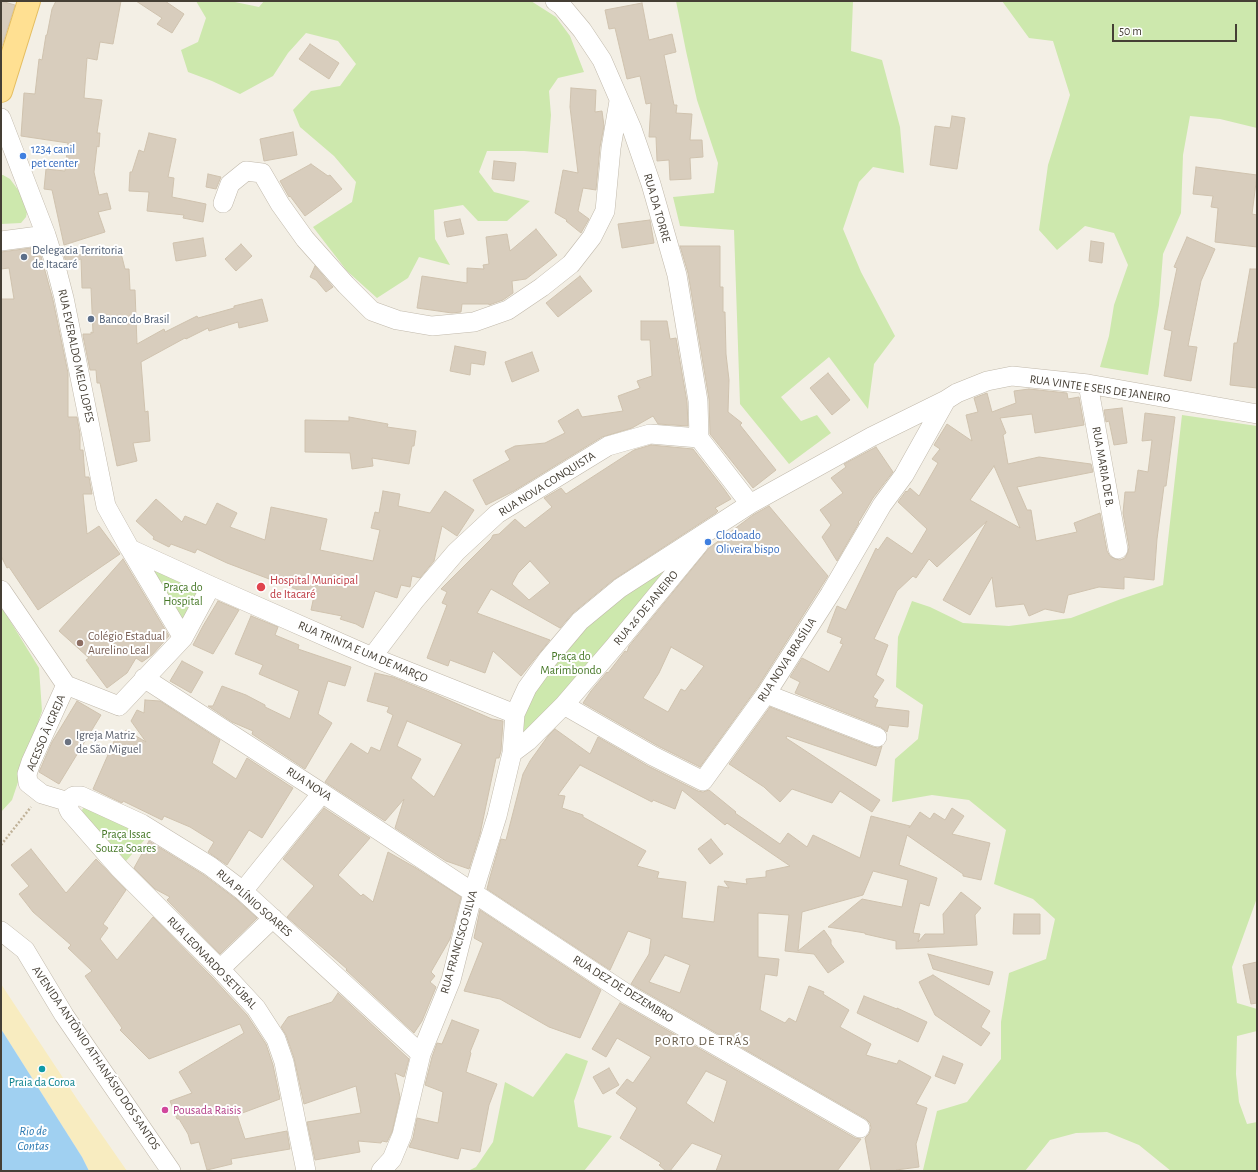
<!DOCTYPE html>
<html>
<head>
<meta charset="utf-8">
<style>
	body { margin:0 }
	#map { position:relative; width:1258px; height:1172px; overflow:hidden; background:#f3efe5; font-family:"Alegreya Sans",sans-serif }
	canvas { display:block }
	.frame { position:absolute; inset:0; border:2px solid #453f35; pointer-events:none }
	.scale { position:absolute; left:1112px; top:24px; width:125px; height:18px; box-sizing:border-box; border:2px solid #453f35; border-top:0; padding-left:5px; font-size:12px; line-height:14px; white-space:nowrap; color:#453f35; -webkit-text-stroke:3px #fff; paint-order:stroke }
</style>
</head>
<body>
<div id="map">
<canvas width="1258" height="1172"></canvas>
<div class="frame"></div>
<div class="scale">50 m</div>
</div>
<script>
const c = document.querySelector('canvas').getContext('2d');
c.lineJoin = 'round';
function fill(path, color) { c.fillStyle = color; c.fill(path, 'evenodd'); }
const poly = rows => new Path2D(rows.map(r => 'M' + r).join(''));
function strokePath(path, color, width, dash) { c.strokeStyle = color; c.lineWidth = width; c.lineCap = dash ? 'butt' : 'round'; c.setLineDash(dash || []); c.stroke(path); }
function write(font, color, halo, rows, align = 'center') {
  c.font = font + ' "Alegreya Sans",sans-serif'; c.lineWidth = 4; c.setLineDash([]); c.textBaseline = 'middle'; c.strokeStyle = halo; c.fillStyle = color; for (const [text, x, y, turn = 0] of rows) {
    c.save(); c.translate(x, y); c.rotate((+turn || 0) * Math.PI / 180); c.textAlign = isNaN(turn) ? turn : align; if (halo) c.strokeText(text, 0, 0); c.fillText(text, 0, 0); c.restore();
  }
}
const green = poly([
	[196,1,235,1,235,2,259,7,264,1,531,1,556,17,570,36,584,72,558,78,549,91,551,115,548,153,524,151,487,151,479,172,494,192,530,201,507,221,478,221,463,205,434,210,435,239,450,265,419,257,408,278,377,298,347,271,313,227,352,202,356,182,334,156,300,127,293,110,311,91,340,86,356,64,338,41,306,33,288,53,273,76,240,94,212,81,188,72,181,50,198,42,206,18],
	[676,1,853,1,851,51,882,60,900,127,904,173,873,167,859,182,843,229,861,272,895,336,874,364,868,409,829,357,781,397,801,421,817,415,831,433,789,464,740,404,734,230,680,226,673,197,714,193,718,163,697,100,686,51],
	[1002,1,1257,1,1257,128,1220,119,1190,116,1183,155,1181,213,1163,254,1159,305,1148,375,1100,367,1109,336,1114,305,1128,265,1114,233,1085,226,1057,250,1039,230,1048,165,1070,95,1053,41,1029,38],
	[1,175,3,175,10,179,19,191,25,206,27,212,26,217,21,223,1,224],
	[1182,415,1257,426,1257,898,1232,967,1237,1003,1257,1009,1257,1031,1237,1036,1236,1074,1239,1102,1247,1124,1257,1122,1257,1171,1171,1171,1139,1145,1107,1132,1076,1133,1050,1140,1025,1171,920,1171,923,1170,937,1111,967,1102,1001,1059,1001,1022,1009,973,1046,959,1055,919,1033,899,994,884,1006,830,969,800,932,795,892,802,895,759,918,739,923,705,896,687,898,637,912,601,930,607,963,623,1009,626,1071,618,1121,599,1163,585],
	[672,562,610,638,538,721,518,740,524,715,544,675,563,652,607,605],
	[150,564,203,588,182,620],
	[1,606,39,668,42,711,12,800,1,812],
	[84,807,92,808,147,837,126,861,83,815,82,810],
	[566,1053,588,1061,574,1101,578,1127,612,1136,597,1155,584,1171,468,1171,476,1167,493,1142,505,1082,533,1097]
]);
const sand = poly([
	[1,984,77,1099,127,1171,89,1171,82,1157,1,1029]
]);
const water = poly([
	[1,1029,82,1157,89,1171,1,1171]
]);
const building = poly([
	[1,1,15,5,1,49,1,1],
	[56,1,121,1,113,44,100,42,97,60,87,58,84,98,102,100,97,133,100,133,99,147,97,146,94,172,99,195,107,193,111,209,98,212,105,232,64,245,52,190,44,189,46,169,65,171,68,143,21,136,24,93,35,94,39,59,42,60,46,35,47,35,52,9,56,1],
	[136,1,165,1,184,14,172,33,157,24,162,18,136,1],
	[642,3,649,40,672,34,676,52,664,55,674,105,677,105,676,113,692,114,690,140,702,140,703,157,690,158,691,179,670,180,669,160,657,161,656,137,649,137,651,103,646,104,640,76,627,79,615,28,609,29,605,10,642,3],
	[310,44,339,63,329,79,299,59,310,44],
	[571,88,596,90,595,112,602,111,604,126,600,147,596,190,583,188,578,211,589,219,581,233,566,221,567,220,555,213,563,170,578,173,570,107,571,88],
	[952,116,965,118,957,169,930,165,935,126,950,128,952,116],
	[293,132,297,155,264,161,260,139,293,132],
	[149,133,176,139,168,177,174,178,172,197,206,204,203,222,183,218,184,215,147,211,149,192,129,191,130,172,132,172,139,150,144,152,149,133],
	[494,161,516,163,514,181,492,179,494,161],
	[311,164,328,176,330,175,342,189,305,216,290,196,289,197,280,181,311,164],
	[1196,167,1257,175,1252,214,1257,215,1257,247,1215,242,1218,208,1211,207,1213,196,1193,194,1196,167],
	[208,174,221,177,216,189,206,187,208,174],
	[460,219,464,234,447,237,444,222,460,219],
	[650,220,654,243,622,248,618,224,650,220],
	[536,229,557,255,526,279,512,281,513,293,503,300,489,305,489,304,462,304,461,312,452,313,417,308,422,276,467,283,467,268,484,269,483,265,489,264,486,237,507,234,510,251,536,229],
	[1187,237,1215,249,1201,281,1188,346,1197,347,1191,381,1164,376,1172,331,1164,329,1177,268,1174,267,1187,237],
	[203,238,206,256,176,261,173,243,203,238],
	[1091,241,1104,243,1102,263,1089,261,1091,241],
	[241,244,252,256,236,271,225,259,241,244],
	[680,246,720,246,720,287,723,287,723,312,725,312,726,354,729,380,728,412,742,423,740,425,776,470,753,488,710,434,709,399,688,273,680,246],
	[31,248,33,256,41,256,53,300,68,373,68,417,77,417,80,434,80,450,83,450,85,477,89,477,92,494,83,494,87,534,99,526,120,554,38,610,9,567,7,568,1,556,1,299,14,299,9,268,1,269,1,252,31,248],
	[121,253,125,269,129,269,130,290,135,290,137,344,164,329,165,332,197,316,198,318,234,308,234,306,262,299,268,321,239,328,238,322,209,331,208,328,186,339,185,338,141,362,145,412,148,411,150,441,133,443,137,461,117,466,100,383,97,383,96,370,90,370,83,336,83,334,91,334,91,332,93,333,91,288,82,288,81,259,66,263,64,255,121,253],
	[315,266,333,287,326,292,316,280,310,277,315,266],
	[1250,269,1257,269,1257,388,1230,385,1234,343,1237,343,1250,269],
	[580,276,592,291,558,317,546,303,580,276],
	[641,321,667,321,670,339,676,338,687,402,688,426,658,424,653,416,632,428,602,437,514,491,486,505,473,480,510,460,505,451,515,446,545,443,565,433,558,421,578,409,582,417,623,411,618,396,640,388,637,381,652,376,650,340,641,340,641,321],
	[455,346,486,352,484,365,471,363,470,375,450,371,455,346],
	[532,352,539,371,512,382,505,362,532,352],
	[828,373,850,400,832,415,810,388,828,373],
	[1029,389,1067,393,1068,399,1079,397,1084,425,1035,433,1032,414,1000,418,1006,433,1003,435,1008,464,1039,457,1091,464,1093,472,1017,487,1027,510,1031,510,1036,541,1077,532,1074,523,1100,513,1107,551,1110,556,1115,559,1120,560,1125,558,1128,552,1129,547,1123,513,1125,492,1135,492,1138,470,1148,472,1152,440,1142,441,1145,413,1175,417,1166,486,1164,486,1157,539,1154,580,1124,577,1124,589,1099,587,1068,595,1064,613,1045,609,1029,616,1024,604,996,607,992,577,970,615,943,600,987,521,937,567,929,559,916,578,913,576,897,591,874,639,888,645,876,675,884,680,873,697,878,700,875,707,909,711,908,727,889,725,887,732,881,727,795,693,800,682,790,677,802,658,829,672,843,644,840,643,842,638,827,632,837,606,846,610,876,548,878,550,887,537,912,554,927,529,898,502,906,491,907,492,910,488,919,496,938,463,932,459,940,449,934,445,947,424,972,441,966,415,978,412,974,398,987,393,992,412,1016,403,1014,391,1029,389],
	[994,466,1009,501,1020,528,970,500,994,466],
	[1122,408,1127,443,1114,445,1109,421,1106,422,1104,410,1122,408],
	[349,417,388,424,387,427,416,431,414,446,412,446,409,464,372,458,373,466,352,469,350,453,305,452,305,420,349,421,349,417],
	[651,445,693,449,724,489,731,499,715,508,718,511,716,513,613,580,573,613,560,628,491,589,477,613,550,640,521,676,493,651,485,673,450,660,448,666,427,658,447,605,442,603,447,592,441,589,491,539,493,535,499,534,515,519,525,528,552,507,544,498,561,488,566,494,634,450,651,445],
	[530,561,550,583,529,600,512,584,518,573,530,561],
	[876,447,893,472,873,498,860,520,858,522,859,523,837,561,822,537,831,525,820,510,843,493,831,478,846,467,844,464,876,447],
	[383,491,400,494,398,506,430,513,445,491,474,510,457,536,442,526,434,561,420,578,412,576,410,587,401,585,397,598,375,591,363,628,356,624,340,619,342,616,311,610,314,596,227,563,197,549,195,553,171,544,169,547,153,539,154,537,136,521,156,499,182,522,185,516,206,525,217,503,237,513,230,527,265,540,271,507,327,519,320,550,373,561,380,530,371,528,375,512,379,513,383,491],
	[769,506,828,576,757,688,700,767,658,746,583,703,591,691,607,672,608,673,625,651,627,652,629,646,709,548,753,515,769,506],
	[671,647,704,666,685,691,681,689,668,712,643,698,659,673,671,647],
	[123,559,169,636,152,655,142,662,136,658,127,673,107,688,86,660,89,658,59,631,123,559],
	[218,601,239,610,213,654,193,645,203,626,218,601],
	[251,616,278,627,275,635,299,645,298,649,351,667,345,686,328,681,318,714,332,723,305,769,252,734,253,731,232,722,208,706,213,706,222,686,246,695,265,705,265,707,290,719,299,691,259,674,263,665,235,654,251,616],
	[182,661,203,672,191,693,170,681,182,661],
	[375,673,393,677,437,695,492,719,503,721,501,751,499,758,496,758,480,834,469,869,446,861,395,828,404,799,385,821,325,782,351,743,368,754,371,747,380,751,393,715,387,712,389,707,367,701,375,673],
	[407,721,462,744,434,797,411,778,421,759,397,746,407,721],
	[145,700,160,701,220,740,212,763,236,779,247,758,293,788,262,838,249,830,227,865,208,852,214,842,190,827,164,816,162,820,123,801,122,803,93,789,118,732,123,735,126,730,146,742,131,721,137,710,144,713,145,700],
	[77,701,101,715,59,784,39,772,52,742,77,701],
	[770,707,873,747,878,748,882,746,876,766,787,736,786,738,880,800,872,812,840,791,832,803,792,789,780,802,764,787,729,764,770,707],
	[555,729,590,754,598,737,648,766,698,791,703,792,709,790,736,812,735,813,780,844,788,833,807,847,813,835,860,858,871,816,910,826,909,828,920,812,930,819,934,813,945,820,952,808,964,816,952,834,990,843,981,880,963,876,963,874,907,835,899,865,937,878,929,906,920,903,913,933,920,934,918,942,925,934,944,934,943,914,961,892,981,908,975,915,977,945,896,949,896,941,865,934,865,933,828,927,862,899,902,907,908,880,873,871,863,895,802,912,798,951,824,930,831,940,831,944,844,962,828,973,814,954,785,951,789,915,758,913,758,957,779,959,777,976,765,974,760,1010,785,1023,789,1018,796,1022,809,986,824,992,823,994,849,1010,840,1027,871,1044,866,1055,897,1064,899,1060,931,1077,916,1104,927,1108,916,1144,919,1167,896,1170,896,1171,871,1171,865,1138,869,1134,871,1128,870,1123,866,1119,631,984,649,954,651,939,628,931,610,970,487,889,490,877,501,839,506,840,523,774,530,761,548,736,555,729],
	[580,765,652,802,653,800,675,809,682,790,725,825,727,823,790,866,766,871,766,877,746,879,747,884,724,881,729,888,718,886,714,922,682,918,686,882,657,878,659,872,637,866,646,851,583,817,583,815,562,808,565,796,558,795,580,765],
	[665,955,690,965,680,993,649,982,665,955],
	[324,808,370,838,338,875,361,896,363,894,373,902,388,852,416,868,461,897,450,939,431,972,435,976,430,982,436,987,422,1021,414,1033,346,970,347,969,287,917,314,886,283,859,324,808],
	[711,839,723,854,710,864,698,849,711,839],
	[149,841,204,875,236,899,257,918,220,954,167,900,170,897,155,889,134,868,149,841],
	[31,849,66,893,96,859,126,890,103,924,108,928,100,939,117,960,153,917,212,977,247,1015,266,1044,273,1065,280,1099,237,1115,245,1139,287,1131,290,1149,231,1159,232,1164,207,1170,199,1142,191,1144,188,1134,179,1119,177,1119,170,1101,192,1093,179,1072,244,1033,240,1024,149,1059,120,1030,122,1028,85,976,92,971,68,948,71,945,33,912,19,894,29,886,11,865,31,849],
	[480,910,601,990,580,1038,549,1027,500,999,464,991,483,943,474,938,480,910],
	[1014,914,1040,914,1040,934,1013,934,1014,914],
	[928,954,993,972,989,985,933,969,928,954],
	[1257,962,1257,1003,1251,1004,1243,965,1257,962],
	[933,975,990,1011,981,1027,990,1033,981,1046,935,1015,919,982,933,975],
	[338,993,409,1059,404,1077,395,1073,400,1097,392,1132,387,1142,382,1141,381,1143,358,1141,360,1152,315,1160,307,1122,361,1113,356,1086,304,1104,294,1058,286,1035,281,1027,288,1017,332,1002,338,993],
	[864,996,897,1009,897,1008,927,1022,918,1042,857,1013,864,996],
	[620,1003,855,1138,861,1139,837,1171,716,1171,722,1155,692,1143,670,1171,666,1171,659,1165,661,1163,620,1138,637,1108,616,1093,627,1079,633,1083,651,1057,617,1038,606,1057,592,1049,620,1003],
	[706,1071,727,1081,714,1123,686,1103,706,1071],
	[452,1020,479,1030,470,1052,471,1053,466,1072,497,1084,489,1105,480,1152,461,1148,458,1159,409,1147,413,1138,417,1118,438,1123,443,1092,425,1085,432,1057,437,1043,442,1044,452,1020],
	[943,1056,963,1064,955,1084,935,1076,943,1056],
	[609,1068,619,1085,603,1094,593,1077,609,1068]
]);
const path = poly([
	[1,845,31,807]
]);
const minor = poly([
	[555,1,561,5,582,30,602,60,632,129,651,184,677,275,698,401,699,438],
	[1,118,46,235,56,267,64,298,106,506,130,549,183,638],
	[223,203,230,184,246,171,262,173,280,204,305,239,346,285,372,311,397,320,432,326,474,322,508,310,542,287,571,264,592,237,605,211,611,148,619,101],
	[1,241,46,235],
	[1088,384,1118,549],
	[130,549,211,586,372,657,515,714],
	[1,590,66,685,119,706,183,638,211,586],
	[372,657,415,600,456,552,497,514,608,446,650,434,699,438,750,504],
	[144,678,322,793,630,996,860,1128],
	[66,685,31,762,27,774,28,783,42,794,69,802],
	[766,694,877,737],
	[564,705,653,756,703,781,766,694,830,594,882,505,904,475,946,400],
	[512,753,528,741,564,705,614,647,699,544],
	[243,891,322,793],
	[1,931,25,950,64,1015,171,1171],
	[220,969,273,918],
	[306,1171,284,1062,276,1039,256,1008,220,969,119,868,70,812,68,808,71,798,74,796,81,796,142,824,210,866,243,891,421,1054],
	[381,1171,392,1159,402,1135,421,1054,451,980,473,893,497,816,512,753,515,714,527,688,548,659,580,621,620,588,750,504,871,437,946,400,957,393,987,381,1012,376,1088,384,1257,414]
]);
const major = poly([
	[1,91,29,1]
]);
const markers = [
	[23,156,4,"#3f7fe0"],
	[24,257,4,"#5c6f8a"],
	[91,319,4,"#5c6f8a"],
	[708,542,4,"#3f7fe0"],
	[261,587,5,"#e0444e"],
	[80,643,4,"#8d6e63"],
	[68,742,4,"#6b7280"],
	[42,1069,4,"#0f9aa8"],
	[165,1110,4,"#d1479c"]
];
const shopNames = [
	["1234 canil",31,149],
	["pet center",31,163],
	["Clodoado",716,535],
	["Oliveira bispo",716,549]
];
const streetNames = [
	["RUA DA TORRE",657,208,74],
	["RUA EVERALDO MELO LOPES",76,356,78],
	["RUA VINTE E SEIS DE JANEIRO",1100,389,8],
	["RUA MARIA DE B.",1103,467,80],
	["RUA NOVA CONQUISTA",547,484,-32],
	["RUA 26 DE JANEIRO",646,608,-50],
	["RUA TRINTA E UM DE MARÇO",363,652,23],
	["RUA NOVA BRASÍLIA",787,660,-57],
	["ACESSO À IGREJA",46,733,-67],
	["RUA NOVA",309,784,33],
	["RUA PLÍNIO SOARES",254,903,41],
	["RUA FRANCISCO SILVA",459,942,-74],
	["RUA LEONARDO SETÚBAL",212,963,46],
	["RUA DEZ DE DEZEMBRO",623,989,32],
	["AVENIDA ANTÔNIO ATHANÁSIO DOS SANTOS",96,1058,56]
];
const serviceNames = [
	["Delegacia Territoria",32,250],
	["de Itacaré",32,264],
	["Banco do Brasil",99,319]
];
const healthNames = [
	["Hospital Municipal",270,580],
	["de Itacaré",270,594]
];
const parkNames = [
	["Praça do",183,587],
	["Hospital",183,601],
	["Praça do",571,656],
	["Marimbondo",571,670],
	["Praça Issac",126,834],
	["Souza Soares",126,848]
];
const educationNames = [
	["Colégio Estadual",88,636],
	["Aurelino Leal",88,650]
];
const worshipNames = [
	["Igreja Matriz",76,735],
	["de São Miguel",76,749]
];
const cultureNames = [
	["Praia da Coroa",42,1082]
];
const hotelNames = [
	["Pousada Raisis",173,1110]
];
const neighbourhoodNames = [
	["PORTO DE TRÁS",702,1041]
];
const waterNames = [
	["Rio de",33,1131],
	["Contas",33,1146]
];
fill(green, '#cde8ad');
fill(sand, '#f8ecc0');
fill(water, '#a0d0f1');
fill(building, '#d8cdbd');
strokePath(building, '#cfc2ae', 1);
strokePath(minor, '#c1b9ab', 20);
strokePath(major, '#e5be61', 24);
strokePath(path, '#c0b299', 2.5, [2, 2]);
strokePath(minor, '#fff', 19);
strokePath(major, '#ffe092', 22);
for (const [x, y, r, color] of markers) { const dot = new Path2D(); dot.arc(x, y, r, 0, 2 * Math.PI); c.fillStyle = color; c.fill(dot); strokePath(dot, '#fff', 1.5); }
write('12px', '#366cbe', '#fff', shopNames, 'left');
write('12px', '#453f35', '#fff', streetNames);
write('12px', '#4e5e75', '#fff', serviceNames, 'left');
write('12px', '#be3a42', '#fff', healthNames, 'left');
write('12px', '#467827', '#fff', parkNames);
write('12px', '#785e54', '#fff', educationNames, 'left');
write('12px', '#5b616d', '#fff', worshipNames, 'left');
write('12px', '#0d838f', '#fff', cultureNames);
write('12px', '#b23c85', '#fff', hotelNames, 'left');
c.letterSpacing = '1px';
write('13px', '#685d4c', '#fff', neighbourhoodNames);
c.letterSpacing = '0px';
write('italic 13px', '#2c7ab3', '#fff', waterNames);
</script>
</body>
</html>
